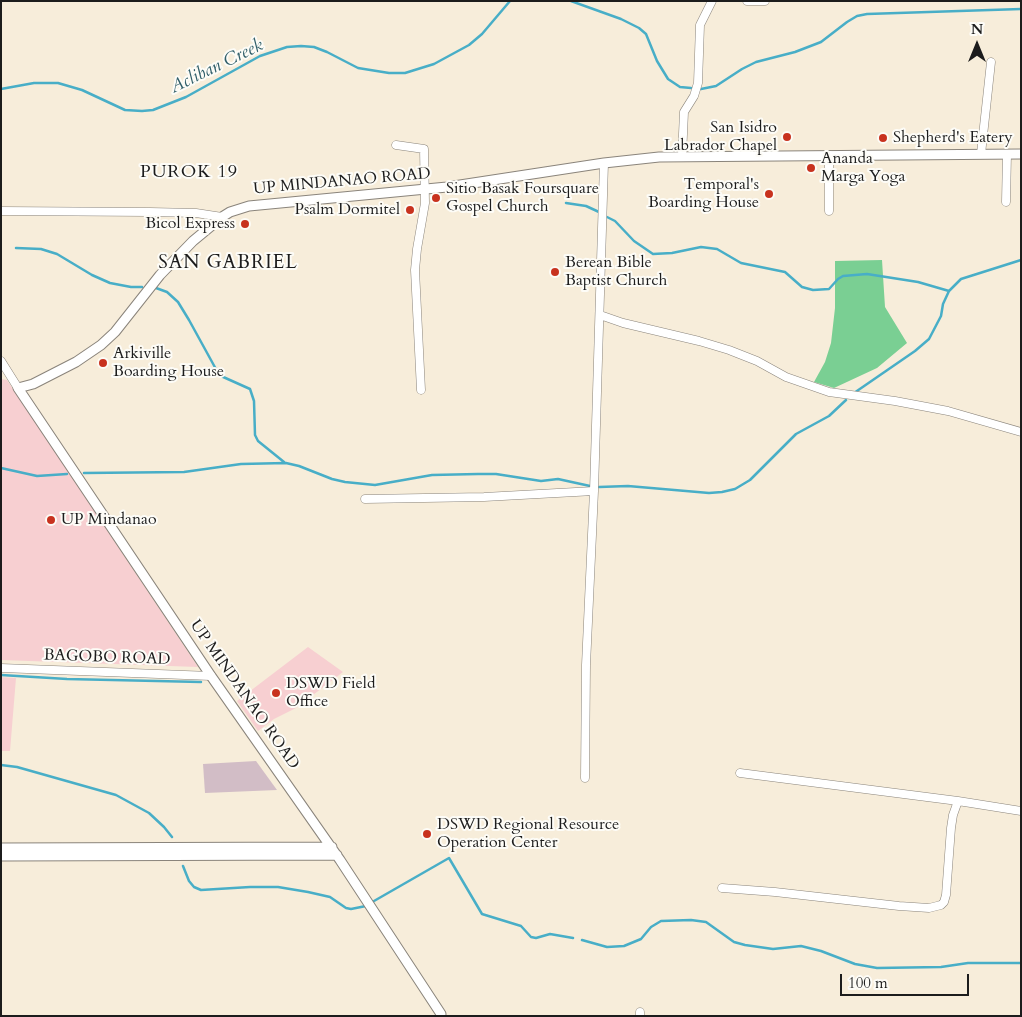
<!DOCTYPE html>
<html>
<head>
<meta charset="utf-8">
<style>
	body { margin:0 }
	#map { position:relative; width:1022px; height:1017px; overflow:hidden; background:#f7edda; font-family:Cardo,serif }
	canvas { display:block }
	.frame { position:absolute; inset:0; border:2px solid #1c1c1c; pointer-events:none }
	.north { position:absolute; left:952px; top:20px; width:50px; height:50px; -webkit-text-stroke:4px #fdfcf7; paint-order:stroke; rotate:0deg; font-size:14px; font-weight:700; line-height:20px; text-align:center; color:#1c1c1c }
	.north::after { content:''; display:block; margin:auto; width:18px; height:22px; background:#1c1c1c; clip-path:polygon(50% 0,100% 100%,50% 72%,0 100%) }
	.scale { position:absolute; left:840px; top:974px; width:129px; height:22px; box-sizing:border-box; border:2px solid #1c1c1c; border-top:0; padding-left:6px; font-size:15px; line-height:18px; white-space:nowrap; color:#1c1c1c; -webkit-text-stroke:4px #fdfcf7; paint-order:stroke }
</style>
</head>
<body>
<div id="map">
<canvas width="1022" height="1017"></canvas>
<div class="frame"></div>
<div class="north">N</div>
<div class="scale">100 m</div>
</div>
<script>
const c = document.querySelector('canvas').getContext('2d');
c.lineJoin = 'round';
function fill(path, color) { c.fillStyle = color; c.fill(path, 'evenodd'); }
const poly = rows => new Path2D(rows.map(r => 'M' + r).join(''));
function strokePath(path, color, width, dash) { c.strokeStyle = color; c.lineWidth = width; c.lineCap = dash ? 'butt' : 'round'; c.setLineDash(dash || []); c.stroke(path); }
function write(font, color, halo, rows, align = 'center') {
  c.font = font + ' Cardo,serif'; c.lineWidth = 4; c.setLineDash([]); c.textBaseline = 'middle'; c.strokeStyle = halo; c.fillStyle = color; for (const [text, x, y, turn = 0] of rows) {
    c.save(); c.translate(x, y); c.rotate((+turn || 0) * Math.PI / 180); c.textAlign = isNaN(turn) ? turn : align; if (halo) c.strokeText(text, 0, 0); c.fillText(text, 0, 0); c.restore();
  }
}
const built = poly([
	[1,379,7,380,198,667,1,660],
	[308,647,343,672,296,708,274,719,258,731,237,701],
	[1,677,16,678,10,751,1,751]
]);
const industrial = poly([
	[256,761,277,790,205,793,203,764]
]);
const green = poly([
	[882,260,885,307,907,343,877,368,834,388,814,382,825,362,831,343,835,308,835,261]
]);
const stream = poly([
	[571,1,621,19,639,28,646,34,657,61,668,79,680,87,691,88],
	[1,89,34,83,58,83,82,90,125,110,142,111,153,110,186,97,260,56,287,47,301,46,314,47,327,52,358,68,389,73,405,73,434,64,469,45,482,34,510,1],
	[701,89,716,86,742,69,756,62,795,52,821,42,847,22,857,16,867,14,1021,9],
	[566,203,586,206,599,212],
	[607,217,615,221,634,241,653,254,672,253,701,247,717,249,741,263,785,272,802,287,813,290,829,289,838,279,843,276,867,274,918,282,949,291],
	[16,248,41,249,57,254,92,275,110,283,131,287,142,287],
	[156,288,167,292,178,302,189,320,217,371,221,376,250,389,254,401,255,435,258,441,284,462],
	[854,393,915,351,929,339,941,316,943,304,949,291,961,279,1021,260],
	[1,468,37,476,67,474],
	[84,473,184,472,241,464,286,463,299,466,332,479,345,482,375,485,432,475,478,474,496,474,541,481,558,479,590,486],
	[599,487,628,486,709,493,722,492,735,489,750,480,796,434,829,416,846,400],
	[1,675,67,679,201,682],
	[1,765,17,767,116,795,149,813,164,827,172,837],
	[183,866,189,881,194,887,201,890,250,887,278,887,308,892,330,897,346,908,351,909,366,906],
	[374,901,449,858,482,914,521,926,531,937,536,938,550,934,573,938],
	[582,940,607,947,624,946,641,939,651,927,661,921,691,920,706,922,734,942,745,945,773,949,801,946,821,951,855,964,877,968,941,967,968,963,1021,963]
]);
const minor = poly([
	[747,1,765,1],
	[396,145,424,149,425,203,417,249,415,270,421,390],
	[981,154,991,62],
	[682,156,684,112,694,96,698,83,700,25,712,1],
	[1006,202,1007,154],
	[1,211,150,212,196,213,222,217],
	[829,211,829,155],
	[600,315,623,323,699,341,729,350,757,361,786,377,829,392,895,401,948,411,1021,432],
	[1,361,18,388],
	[365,499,484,497,594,491],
	[1,668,211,676],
	[740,773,958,801,1021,811],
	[585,778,586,665,594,491,604,163],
	[722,888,775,892,899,906,929,908,941,905,944,902,946,895,951,828,953,815,958,801],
	[640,1016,640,1012]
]);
const tertiary = poly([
	[1,848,332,847],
	[1,856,337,855],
	[441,1014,340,860,211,676,18,388,33,384,76,362,101,345,115,332,160,275,193,241,222,217,230,212,249,206,447,187,604,163,659,157,1021,154]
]);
const markers = [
	[787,137,5,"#c8321e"],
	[883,138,5,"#c8321e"],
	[811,168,5,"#c8321e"],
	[769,194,5,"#c8321e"],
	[436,198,5,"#c8321e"],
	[410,210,5,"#c8321e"],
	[245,224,5,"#c8321e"],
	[555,272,5,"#c8321e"],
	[103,363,5,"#c8321e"],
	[51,520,5,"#c8321e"],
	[276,693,5,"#c8321e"],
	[427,834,5,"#c8321e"]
];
const poiNames = [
	["San Isidro",777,128,"right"],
	["Labrador Chapel",777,146,"right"],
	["Shepherd's Eatery",893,138],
	["Ananda",821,159],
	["Marga Yoga",821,177],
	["Temporal's",759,185,"right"],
	["Boarding House",759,203,"right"],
	["Sitio Basak Foursquare",446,189],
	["Gospel Church",446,207],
	["Psalm Dormitel",400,210,"right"],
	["Bicol Express",235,224,"right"],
	["Berean Bible",565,263],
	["Baptist Church",565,281],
	["Arkiville",113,354],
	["Boarding House",113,372],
	["UP Mindanao",61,520],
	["DSWD Field",286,684],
	["Office",286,702],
	["DSWD Regional Resource",437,825],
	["Operation Center",437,843]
];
const streetNames = [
	["UP MINDANAO ROAD",342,182,-5],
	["BAGOBO ROAD",107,658,2],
	["UP MINDANAO ROAD",244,695,55]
];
const waterNames = [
	["Acliban Creek",217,67,-26]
];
const neighbourhoodNames = [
	["PUROK 19",189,173]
];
const quarterNames = [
	["SAN GABRIEL",228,264]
];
fill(built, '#f7cfd1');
fill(industrial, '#d2bdc6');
fill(green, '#7acf93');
strokePath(stream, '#48aec7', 2.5);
strokePath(minor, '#8a847b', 9);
strokePath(tertiary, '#8a847b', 11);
strokePath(minor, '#fff', 8);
strokePath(tertiary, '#fff', 9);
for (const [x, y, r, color] of markers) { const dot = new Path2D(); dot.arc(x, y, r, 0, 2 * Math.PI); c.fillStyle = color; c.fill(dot); strokePath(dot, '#fdfcf7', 2); }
write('16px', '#1c1c1c', '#fdfcf7', poiNames, 'left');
write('16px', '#1c1c1c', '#fdfcf7', streetNames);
write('italic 18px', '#305e69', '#fdfcf7', waterNames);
c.letterSpacing = '1px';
write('18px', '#1c1c1c', '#fdfcf7', neighbourhoodNames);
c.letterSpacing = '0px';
c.letterSpacing = '1px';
write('19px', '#1c1c1c', '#fdfcf7', quarterNames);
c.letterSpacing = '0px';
</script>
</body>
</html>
